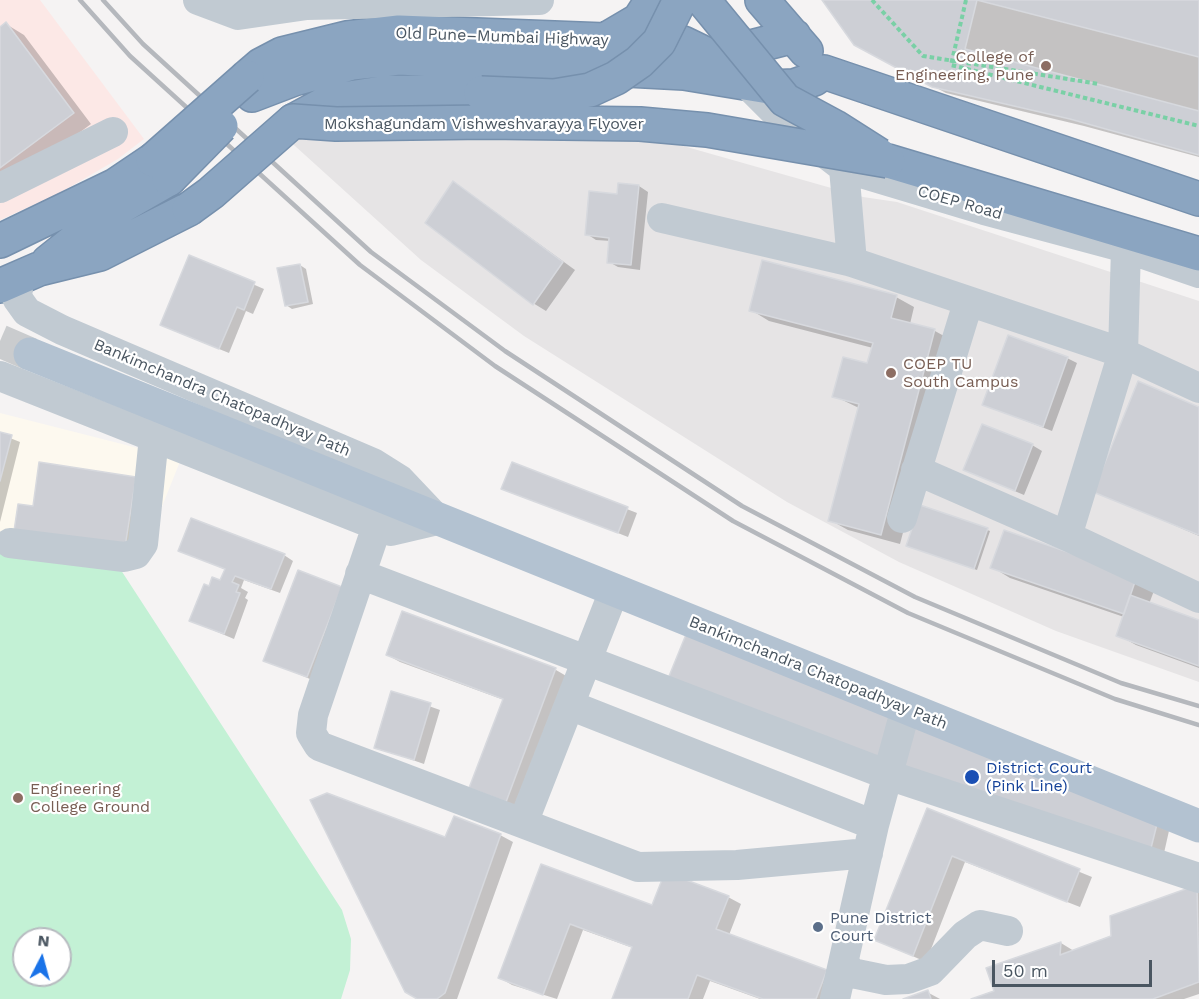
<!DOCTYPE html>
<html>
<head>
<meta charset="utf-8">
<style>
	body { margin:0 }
	#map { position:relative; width:1199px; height:999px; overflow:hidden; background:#f5f3f3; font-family:"Work Sans",sans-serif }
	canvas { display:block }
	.north { position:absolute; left:12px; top:927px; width:60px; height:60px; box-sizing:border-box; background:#fff; border:2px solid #b7bbc0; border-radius:50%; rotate:6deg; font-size:16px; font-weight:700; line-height:24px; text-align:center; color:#4a5661 }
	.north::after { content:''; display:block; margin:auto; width:21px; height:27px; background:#1a73e8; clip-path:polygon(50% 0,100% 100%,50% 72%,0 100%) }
	.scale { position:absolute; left:992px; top:960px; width:160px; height:27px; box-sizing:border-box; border:3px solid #4a5661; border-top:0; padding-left:8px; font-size:18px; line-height:21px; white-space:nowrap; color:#4a5661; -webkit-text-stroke:4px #fff; paint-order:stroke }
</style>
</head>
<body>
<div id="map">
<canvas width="1199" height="999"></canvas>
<div class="north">N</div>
<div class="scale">50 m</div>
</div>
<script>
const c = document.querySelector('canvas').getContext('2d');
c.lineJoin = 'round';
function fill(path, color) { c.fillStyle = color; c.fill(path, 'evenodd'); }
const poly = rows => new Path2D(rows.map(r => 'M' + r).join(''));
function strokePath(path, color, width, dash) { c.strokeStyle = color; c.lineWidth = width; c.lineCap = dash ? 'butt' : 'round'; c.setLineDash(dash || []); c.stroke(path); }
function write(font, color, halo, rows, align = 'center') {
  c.font = font + ' "Work Sans",sans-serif'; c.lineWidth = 4.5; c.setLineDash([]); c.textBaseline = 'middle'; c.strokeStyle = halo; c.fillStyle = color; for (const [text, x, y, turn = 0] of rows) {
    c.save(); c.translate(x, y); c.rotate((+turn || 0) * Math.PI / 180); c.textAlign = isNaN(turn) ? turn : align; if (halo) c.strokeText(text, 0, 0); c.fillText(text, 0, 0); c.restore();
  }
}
const commercial = poly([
	[0,413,181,459,143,554,0,545]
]);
const education = poly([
	[284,136,648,136,863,197,897,202,1199,301,1199,682,1056,631,899,562,787,502,524,336,421,260]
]);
const medical = poly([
	[0,0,40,0,144,139,118,159,58,194,0,220]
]);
const green = poly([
	[0,546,117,564,342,910,351,939,350,970,341,999,0,999],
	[24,939,60,939,60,975,24,975]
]);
const shadow = poly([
	[824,0,1199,0,1199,157,1084,126,946,93,869,52],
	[6,24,24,35,91,124,5,188,0,185,0,29],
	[639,186,648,192,640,270,618,267,609,262,611,241,596,240,587,234,618,196],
	[465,190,575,270,546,311,533,303],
	[190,257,264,289,253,314,246,311,229,353,172,330],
	[300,265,306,269,313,304,292,309,286,305],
	[896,297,914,307,910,324,935,331,953,341,900,544,848,530,830,520,859,408,834,396,868,365,873,348,769,321,751,310],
	[1067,358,1077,363,1052,431,984,405],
	[1199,409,1199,536,1095,491],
	[0,434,20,442,0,522],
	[1032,445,1042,451,1024,495,965,470],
	[512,464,637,513,628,537,503,488],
	[135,478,138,553,34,508],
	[987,530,990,531,977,570,910,547],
	[1004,531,1155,588,1149,604,1199,621,1199,668,1136,645,1118,635,1124,617,1010,578,992,567],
	[180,550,284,555,293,561,280,593,244,580,241,588,248,592,245,598,248,600,234,639,191,621,210,588,221,582,226,570],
	[341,588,317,682,265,660],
	[403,613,556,670,568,677,519,808,483,795,504,700,400,662,387,655],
	[392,693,440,710,424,764,375,747],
	[932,731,1175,804,1162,862],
	[927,810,1092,877,1080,907,965,862,926,962,876,940],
	[500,835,513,842,457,999,420,999,446,839],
	[542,866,653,907,728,897,741,904,729,935,826,971,831,999,760,999,710,981,703,999,614,999,633,948,583,930,557,999,512,985,500,978],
	[1199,888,1199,994,1184,999,975,999,996,992,1061,943,1074,951,1112,937],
	[927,992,940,999,907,999]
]);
const building = poly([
	[822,0,1199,0,1199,155,1070,119,932,87,854,45,822,0],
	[977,0,1199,57,1199,111,965,49,977,0],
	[6,22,74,113,0,168,0,27,6,22],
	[453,181,563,262,533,305,425,223,453,181],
	[618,183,639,185,631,265,607,263,609,238,585,235,589,191,617,194,618,183],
	[189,255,255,282,244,310,237,307,219,349,160,325,189,255],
	[762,260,897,295,891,318,935,329,881,535,828,521,859,404,832,397,843,357,867,363,873,343,749,311,762,260],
	[300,264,308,302,285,306,277,268,300,264],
	[1008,335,1068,357,1043,427,982,405,1008,335],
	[1138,381,1199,407,1199,535,1093,492,1138,381],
	[982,424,1033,444,1015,491,963,470,982,424],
	[0,432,12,435,0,481,0,432],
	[39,462,136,477,125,547,14,531,18,504,33,506,39,462],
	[512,462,628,507,618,533,501,489,512,462],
	[920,505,988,528,974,569,906,546,920,505],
	[191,518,285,554,271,589,235,576,232,582,239,585,236,592,240,593,224,634,189,621,204,584,209,586,212,577,220,580,225,569,178,551,191,518],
	[1004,530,1137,576,1124,614,990,568,1004,530],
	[298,570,342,587,307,677,263,661,298,570],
	[1130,595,1199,620,1199,666,1116,636,1130,595],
	[402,611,556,668,506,802,469,788,503,699,386,655,402,611],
	[687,632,1164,796,1149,856,665,686,687,632],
	[391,691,431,703,414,760,374,748,391,691],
	[327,793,445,837,454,816,501,834,445,993,437,999,417,999,405,992,310,800,327,793],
	[927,808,1080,869,1067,902,952,856,913,956,874,940,927,808],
	[541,864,652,905,665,872,729,896,716,929,827,970,816,999,763,999,697,975,688,999,612,999,632,947,570,924,543,995,498,978,541,864],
	[1197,885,1199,982,1153,999,971,999,994,991,986,968,1061,942,1060,955,1111,936,1110,916,1197,885],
	[928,990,931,999,903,999,928,990]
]);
const majorTunnel = poly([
	[0,341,30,354]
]);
const path = poly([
	[872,0,923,56,1099,84],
	[966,0,951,65,1199,126]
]);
const minor = poly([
	[198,0,238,15,307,5,539,0],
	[750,87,786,123,844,168,984,210,1126,248,1199,273],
	[844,168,852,262],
	[0,188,113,132],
	[662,218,852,262,1123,353,1199,388],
	[1126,248,1123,353,1067,536,1199,598],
	[19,277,17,298,27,312,62,330,373,463,400,480,436,518],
	[0,376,391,531,438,520],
	[916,470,1067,536],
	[902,518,968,303],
	[377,526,313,715,311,733,319,746,638,867,737,865,868,853],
	[10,543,124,557,136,554,143,544,154,437],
	[360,574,888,775,1199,878],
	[568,708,614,591],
	[523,823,568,708,577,708,874,825],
	[844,963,852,973,886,980,908,979,930,971,965,935,980,925,1008,931],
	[835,999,874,825,906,708]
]);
const major = poly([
	[30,354,1199,826]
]);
const highway = poly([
	[762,0,806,51],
	[605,40,639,20,652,0],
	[824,72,1199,199],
	[684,73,769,87,794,86,814,79,824,72],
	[247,77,261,65,282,54,347,38,399,32,683,43,712,57,794,36],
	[252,95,294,79,352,63,399,58,684,73,712,57],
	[293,121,330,101,388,92,481,93],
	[888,161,1199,254],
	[0,241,116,185,153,160],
	[48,262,108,214,169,179],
	[0,286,39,269,100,254,189,209]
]);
const rail = poly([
	[80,0,130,56,360,265,495,366,733,521,908,613,1115,699,1199,725],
	[103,0,143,44,371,252,505,351,742,506,915,597,1121,683,1199,706]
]);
const highwayBridge = poly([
	[703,0,785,100,835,127,879,155],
	[481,93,554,96,590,90,616,78,639,62,659,42,680,0],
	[153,160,247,77],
	[169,179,221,126],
	[189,209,211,193,293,121,336,124,486,122,640,124,707,130,888,161]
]);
const markers = [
	[1046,66,6,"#8d6e63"],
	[891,373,6,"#8d6e63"],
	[972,777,8,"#1a4fb4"],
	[18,798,6,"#8d6e63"],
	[818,927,6,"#5c6f8a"]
];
const streetNames = [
	["Old Pune–Mumbai Highway",502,37,2],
	["Mokshagundam Vishweshvarayya Flyover",484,124],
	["COEP Road",960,203,16],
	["Bankimchandra Chatopadhyay Path",222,398,23],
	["Bankimchandra Chatopadhyay Path",818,673,22]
];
const educationNames = [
	["College of",1034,57,"right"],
	["Engineering, Pune",1034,75,"right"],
	["COEP TU",903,364],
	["South Campus",903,382],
	["Engineering",30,789],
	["College Ground",30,807]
];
const transitNames = [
	["District Court",986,768],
	["(Pink Line)",986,786]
];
const serviceNames = [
	["Pune District",830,918],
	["Court",830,936]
];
fill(commercial, '#fdf9ef');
fill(education, '#e6e4e5');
fill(medical, '#fce8e6');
fill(green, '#c3f1d5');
fill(shadow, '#0003');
fill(building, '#cdcfd5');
strokePath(building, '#d7d9de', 1.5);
strokePath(majorTunnel, '#caccce', 33, [33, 16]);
strokePath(highway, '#7690ad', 36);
strokePath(path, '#7ad0a6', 4, [4.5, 3]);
strokePath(minor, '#c1cad2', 30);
strokePath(major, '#b3c2d1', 33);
strokePath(highway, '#8ba5c1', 33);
strokePath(rail, '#b5b8bd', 4.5);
strokePath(highwayBridge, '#7690ad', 36, []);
strokePath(highwayBridge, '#8ba5c1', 33);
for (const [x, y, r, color] of markers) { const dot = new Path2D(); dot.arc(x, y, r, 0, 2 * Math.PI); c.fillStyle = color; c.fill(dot); strokePath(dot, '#fff', 2); }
write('16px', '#4a5661', '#fff', streetNames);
write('16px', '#785e54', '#fff', educationNames, 'left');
write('16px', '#164399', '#fff', transitNames, 'left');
write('16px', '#4e5e75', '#fff', serviceNames, 'left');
</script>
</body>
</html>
